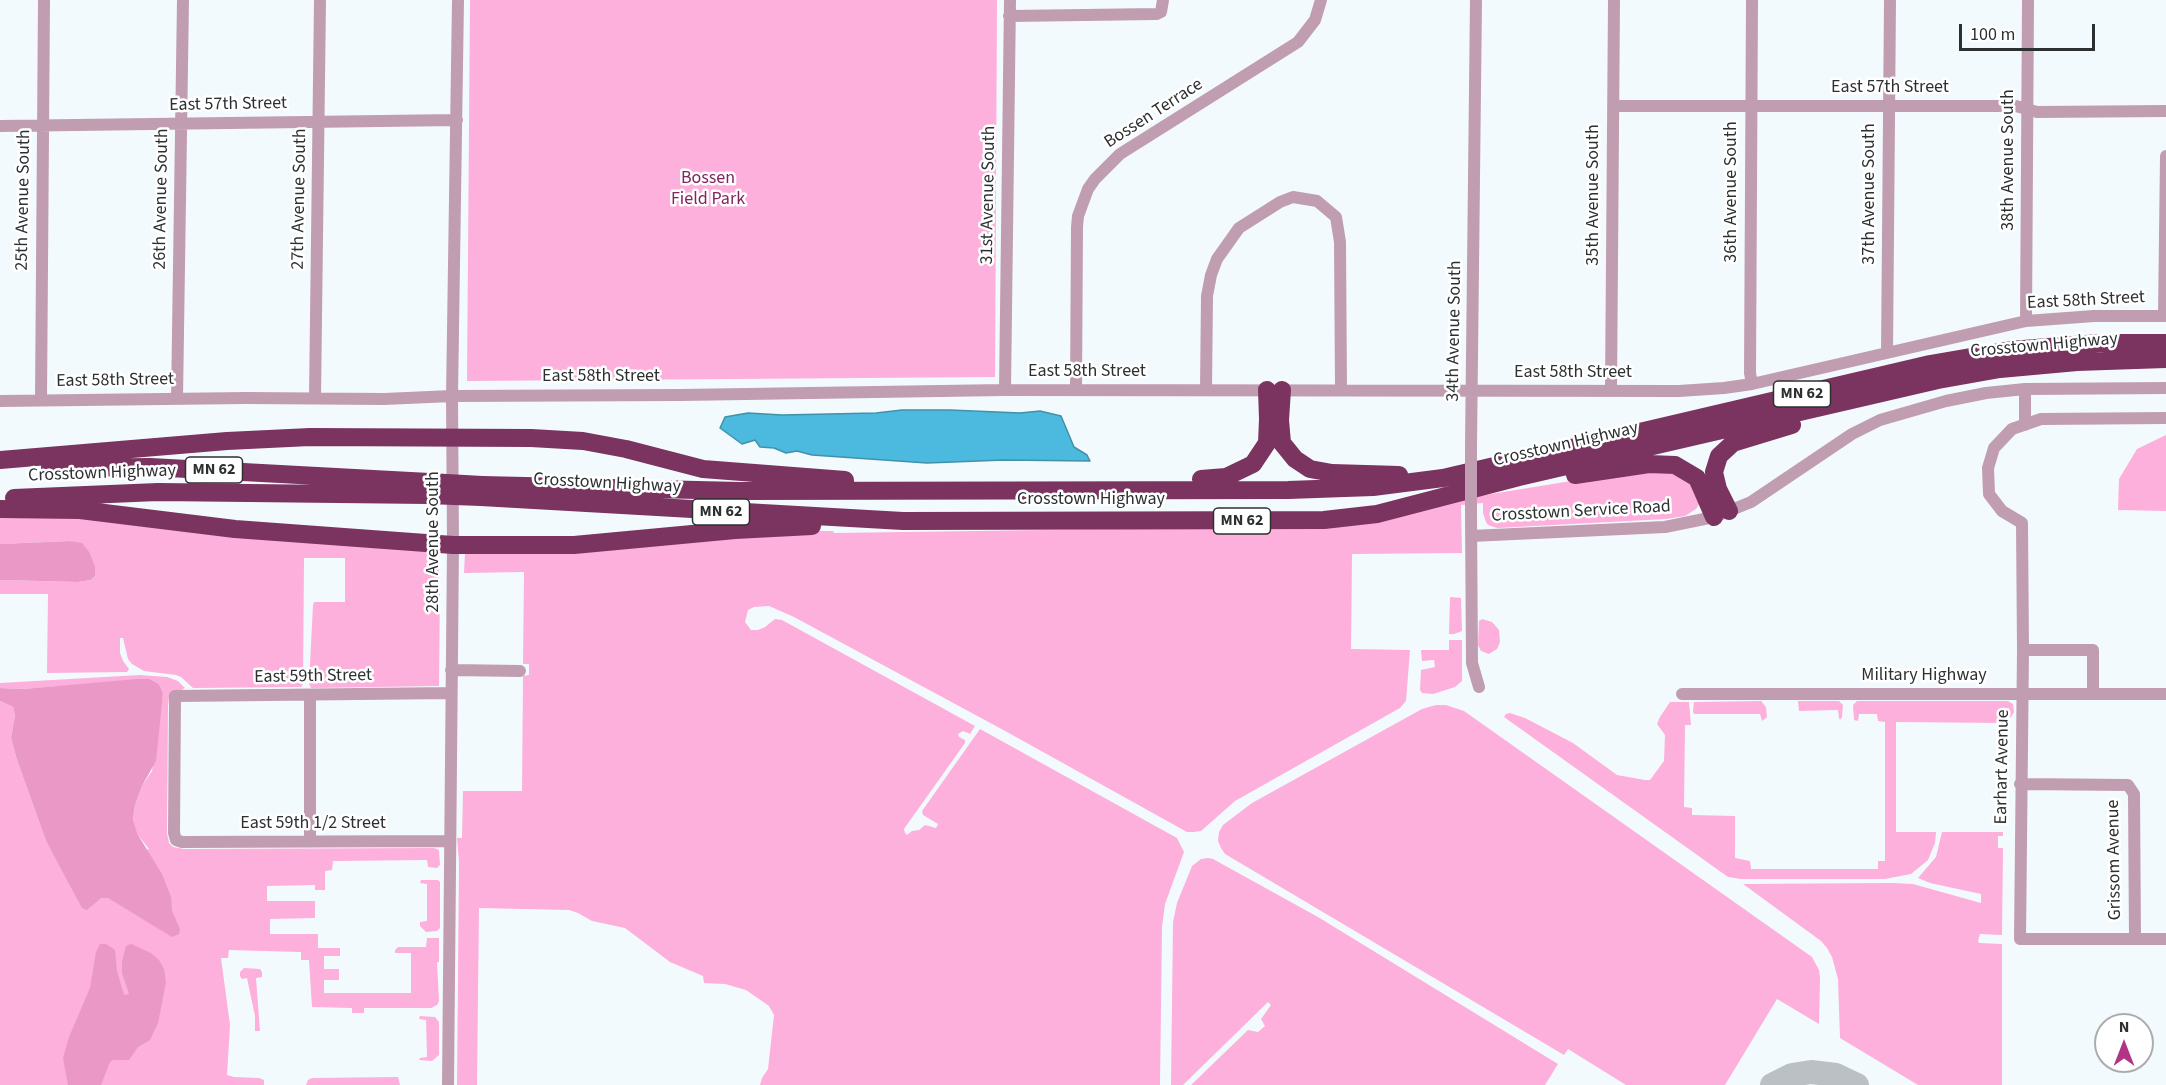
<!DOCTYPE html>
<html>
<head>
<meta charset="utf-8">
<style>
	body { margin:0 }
	#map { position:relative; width:2166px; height:1085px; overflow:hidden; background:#f3fafd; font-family:"Source Sans 3",sans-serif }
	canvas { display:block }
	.north { position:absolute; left:2094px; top:1013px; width:60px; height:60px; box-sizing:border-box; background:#fff; border:2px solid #abacad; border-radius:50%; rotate:0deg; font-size:16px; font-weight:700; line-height:24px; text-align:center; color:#2d3031 }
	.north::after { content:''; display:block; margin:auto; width:21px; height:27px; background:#b13586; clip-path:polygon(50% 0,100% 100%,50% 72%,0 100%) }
	.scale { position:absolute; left:1959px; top:24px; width:136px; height:27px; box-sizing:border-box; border:3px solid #2d3031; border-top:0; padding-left:8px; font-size:18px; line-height:21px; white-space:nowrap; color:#2d3031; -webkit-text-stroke:4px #fff; paint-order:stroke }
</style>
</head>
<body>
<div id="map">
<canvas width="2166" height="1085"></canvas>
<div class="north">N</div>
<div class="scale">100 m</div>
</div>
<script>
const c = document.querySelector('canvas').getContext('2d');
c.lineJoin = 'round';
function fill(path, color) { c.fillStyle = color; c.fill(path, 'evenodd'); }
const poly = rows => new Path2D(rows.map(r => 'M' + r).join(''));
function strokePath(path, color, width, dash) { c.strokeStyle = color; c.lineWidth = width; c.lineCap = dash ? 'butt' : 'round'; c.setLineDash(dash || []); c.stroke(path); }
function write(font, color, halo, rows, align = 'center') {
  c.font = font + ' "Source Sans 3",sans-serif'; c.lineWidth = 5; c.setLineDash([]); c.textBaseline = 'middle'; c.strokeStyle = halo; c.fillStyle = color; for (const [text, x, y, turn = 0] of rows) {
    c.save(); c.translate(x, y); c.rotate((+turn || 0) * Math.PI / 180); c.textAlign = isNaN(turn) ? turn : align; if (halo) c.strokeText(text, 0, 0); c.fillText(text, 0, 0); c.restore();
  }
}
const green = poly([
	[470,0,997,0,995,377,467,381],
	[2166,435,2166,511,2118,510,2119,479,2137,449],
	[1645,469,1686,476,1700,503,1696,509,1685,516,1666,519,1497,528,1488,525,1486,522,1483,513,1483,503,1461,505,1462,553,1352,554,1351,649,1410,650,1406,701,1400,708,1235,801,1201,831,1194,832,1187,832,1007,732,794,617,769,606,754,607,748,610,745,622,751,630,758,630,765,627,775,619,782,620,975,726,970,734,963,731,958,734,959,737,965,740,965,743,904,829,905,833,907,835,912,831,919,830,925,825,936,828,938,824,923,815,922,811,980,729,1177,838,1184,852,1165,904,1162,927,1160,1085,760,1085,762,1078,768,1069,774,1015,769,1006,746,990,725,984,704,983,703,976,670,962,625,928,592,921,578,913,569,910,479,908,477,1085,457,1085,459,862,457,838,462,838,463,791,522,791,523,676,529,675,529,664,523,664,524,572,464,573,465,553,804,531,833,531,834,533,1188,528,1485,495],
	[0,515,94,516,437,552,440,580,439,686,311,688,309,684,313,605,314,602,345,602,345,558,304,558,303,684,301,687,193,688,181,677,176,675,144,671,132,664,128,659,123,638,120,638,120,653,123,661,129,669,127,672,47,673,48,594,0,594,0,580,78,582,91,580,95,576,95,566,90,553,69,541,0,544],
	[1450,597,1461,598,1462,631,1454,634,1449,634],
	[1482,619,1492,622,1499,630,1500,642,1497,649,1489,654,1481,651,1478,645,1479,621],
	[1449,640,1462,640,1462,681,1455,687,1433,694,1422,693,1420,690,1421,670,1435,667,1434,660,1422,661,1421,650,1449,650],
	[140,675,167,677,178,681,185,688,169,698,168,705,167,833,169,843,173,847,184,849,434,848,439,850,440,865,437,868,428,867,427,860,333,861,332,870,325,871,325,890,315,890,315,885,267,886,267,901,315,901,315,918,270,919,270,934,318,934,318,948,340,948,340,956,324,956,324,969,339,969,339,980,324,980,324,993,411,993,411,953,395,953,395,950,398,947,426,947,427,938,439,938,439,962,437,962,439,1001,437,1005,431,1008,364,1008,364,1013,352,1013,352,1008,312,1007,309,960,301,960,301,952,229,950,228,958,221,958,230,1025,227,1075,234,1077,259,1078,264,1080,264,1085,0,1085,0,701,13,707,15,715,11,738,17,760,46,841,65,875,149,849,138,835,133,821,135,805,142,786,152,771,163,693,159,684,150,679,23,689,0,688,0,683],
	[1761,701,1766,707,1767,717,1762,721,1760,714,1694,714,1693,711,1694,702],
	[1798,701,1839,701,1843,705,1842,717,1840,720,1839,718,1838,710,1799,711],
	[1857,701,2008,701,2013,704,2014,712,2011,717,2007,718,2007,747,2004,747,2004,723,1896,722,1896,832,1936,832,1935,843,1928,860,1911,874,1885,879,1741,879,1728,877,1504,717,1506,714,1510,713,1525,718,1573,743,1617,775,1645,780,1650,780,1664,761,1665,735,1657,724,1660,717,1670,702,1689,702,1691,725,1685,725,1684,807,1692,808,1692,815,1735,816,1735,858,1750,861,1751,869,1878,869,1878,861,1885,861,1885,722,1878,721,1877,714,1859,714,1858,721,1854,720,1853,705],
	[1436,705,1446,705,1464,711,1812,957,1819,970,1820,978,1819,1024,1777,999,1725,1085,1626,1085,1568,1049,1564,1055,1225,854,1221,848,1218,841,1219,832,1223,825,1252,803,1422,709],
	[1942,832,2003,832,2003,836,1998,836,1998,848,2003,848,2002,935,1980,934,1978,941,1979,943,2002,944,2002,1085,1918,1085,1840,1038,1838,979,1832,957,1827,948,1821,941,1743,884,1893,883,1913,884,1981,903,1981,894,1930,883,1918,878,1936,857],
	[1208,858,1213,859,1318,917,1558,1064,1545,1085,1191,1085,1248,1030,1258,1032,1265,1026,1261,1019,1271,1005,1268,1002,1183,1085,1171,1085,1173,922,1177,903,1192,866,1201,859],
	[421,880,438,880,440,882,440,928,437,931,426,932,420,926,420,922,427,921,427,884,420,883],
	[244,968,260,969,262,972,262,977,256,978,260,1031,255,1031,255,1016,247,978,242,979,240,976,240,972],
	[420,1016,435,1017,439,1022,439,1055,432,1061,419,1060,420,1058,427,1057,426,1020,419,1019],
	[398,1077,400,1085,306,1085,308,1080,312,1078]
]);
const forest = poly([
	[69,541,82,543,90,553,95,566,95,576,91,580,78,582,0,580,0,544],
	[137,679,150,679,159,684,163,693,156,761,142,786,135,805,133,820,138,835,162,874,171,897,172,911,180,929,179,934,172,937,108,898,101,898,87,910,82,908,46,841,17,760,11,738,15,715,13,707,0,701,0,688,23,689],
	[100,944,106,944,115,950,117,971,124,995,129,994,122,973,122,961,126,946,131,944,151,953,159,960,164,969,166,982,158,1023,150,1040,138,1047,129,1060,113,1060,110,1062,101,1085,68,1085,63,1058,69,1037,90,988,96,952]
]);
const water = poly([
	[902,410,950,410,1020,413,1040,411,1061,416,1074,447,1087,455,1090,461,1004,460,927,463,812,455,797,451,786,453,774,448,760,447,755,440,742,444,720,428,725,417,748,413,782,415,876,413,902,410]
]);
const taxiway = poly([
	[1772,1085,1792,1075,1811,1072,1836,1075,1857,1085]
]);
const minor = poly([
	[1009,16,1157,14,1161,12,1163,0],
	[1613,106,2016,106,2037,112,2166,111],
	[0,126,457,120],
	[2164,316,2166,156],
	[2026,321,2028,0],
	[1887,353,1890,0],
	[1752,384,1750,373,1752,0],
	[2025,389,2025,425],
	[1005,390,1010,0],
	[1076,390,1077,227,1078,216,1088,189,1095,179,1120,154,1298,42,1315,20,1321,0],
	[1206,390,1207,296,1211,275,1217,259,1239,228,1280,202,1293,197,1317,201,1336,217,1340,242,1341,389],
	[1611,391,1614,0],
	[315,398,320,0],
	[177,399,183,0],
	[41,400,44,0],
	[0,401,246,398,384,399,452,396,681,395,1005,390,1679,391,1724,388,1752,384,2026,321,2094,316,2166,316],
	[2166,418,2041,419,2012,429,1994,448,1988,468,1989,494,2002,511,2022,523,2023,650,2020,939,2166,939],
	[1471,446,1476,0],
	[1471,514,1472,663,1479,687],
	[1471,536,1665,527,1714,517,1751,502,1852,434,1880,420,1946,401,1986,393,2025,389,2166,388],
	[2023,650,2093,650,2093,694],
	[451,670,520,671],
	[1682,694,2166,694],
	[2020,784,2128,785,2134,794,2135,939],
	[450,841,182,842,176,840,174,833,175,696,451,693],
	[310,842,310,695],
	[448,1085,453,545,452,396,458,0]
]);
const highway = poly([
	[1282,390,1280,420,1282,443,1295,459,1310,469,1332,473,1399,475],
	[0,460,227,441,310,437,531,438,583,441,626,449,703,469,845,480],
	[50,468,150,467,429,482],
	[1575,475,1649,464,1675,465,1697,478,1714,517],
	[1201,479,1226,477,1253,464,1267,443,1268,419,1267,390],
	[482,485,740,491,1288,490,1373,487,1443,478,1930,364,2011,350,2099,343,2166,343],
	[481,497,903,521,1324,520,1377,514,1519,477,1938,380,2000,369,2077,362,2166,359],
	[14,498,158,492,428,495],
	[0,509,80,510,235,529,453,545,574,545,735,530,812,526],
	[1729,511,1718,489,1714,472,1719,456,1733,443,1792,425]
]);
const minorBridge = poly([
	[1471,514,1471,446]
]);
const highwayBridge = poly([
	[429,482,482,485],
	[428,495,481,497]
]);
const shields = [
	[1802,394,57],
	[214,470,57],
	[721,512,57],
	[1242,521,57]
];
const shieldNames = [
	["MN 62",1802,394],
	["MN 62",214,470],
	["MN 62",721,512],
	["MN 62",1242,521]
];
const streetNames = [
	["East 57th Street",1890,88],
	["East 57th Street",228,105,-1],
	["Bossen Terrace",1154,114,-33],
	["38th Avenue South",2009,160,-90],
	["36th Avenue South",1732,192,-90],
	["37th Avenue South",1870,194,-90],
	["31st Avenue South",989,195,-89],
	["35th Avenue South",1594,195,-90],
	["26th Avenue South",162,199,-89],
	["27th Avenue South",300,199,-89],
	["25th Avenue South",24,200,-89],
	["East 58th Street",2086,301,-3],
	["34th Avenue South",1455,331,-89],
	["Crosstown Highway",2044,346,-5],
	["East 58th Street",1087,372],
	["East 58th Street",1573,373],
	["East 58th Street",601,377],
	["East 58th Street",115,381,-1],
	["Crosstown Highway",1566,445,-13],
	["Crosstown Highway",102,474,-2],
	["Crosstown Highway",607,484,3],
	["Crosstown Highway",1091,500],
	["Crosstown Service Road",1581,512,-3],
	["28th Avenue South",434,542,-90],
	["Military Highway",1924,676],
	["East 59th Street",313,677,-1],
	["Earhart Avenue",2003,767,-89],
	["East 59th 1/2 Street",313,824],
	["Grissom Avenue",2115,860,-91]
];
const parkNames = [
	["Bossen",708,179],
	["Field Park",708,200]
];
fill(green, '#fcb0db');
fill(forest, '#ea99c7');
fill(water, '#4bbade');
strokePath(water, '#4291aa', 1.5);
strokePath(taxiway, '#bac0c3', 24);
strokePath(minor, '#c19db1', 12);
strokePath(highway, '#7a345f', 18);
strokePath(minorBridge, '#c19db1', 12);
strokePath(highwayBridge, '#7a345f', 18);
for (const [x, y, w] of shields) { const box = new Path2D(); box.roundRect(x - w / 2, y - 13, w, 26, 4.5); c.fillStyle = '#fff'; c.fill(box); strokePath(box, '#2d3031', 1.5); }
write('bold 16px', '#2d3031', null, shieldNames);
write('18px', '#2d3031', '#fff', streetNames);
write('18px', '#812561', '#fff', parkNames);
</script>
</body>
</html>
